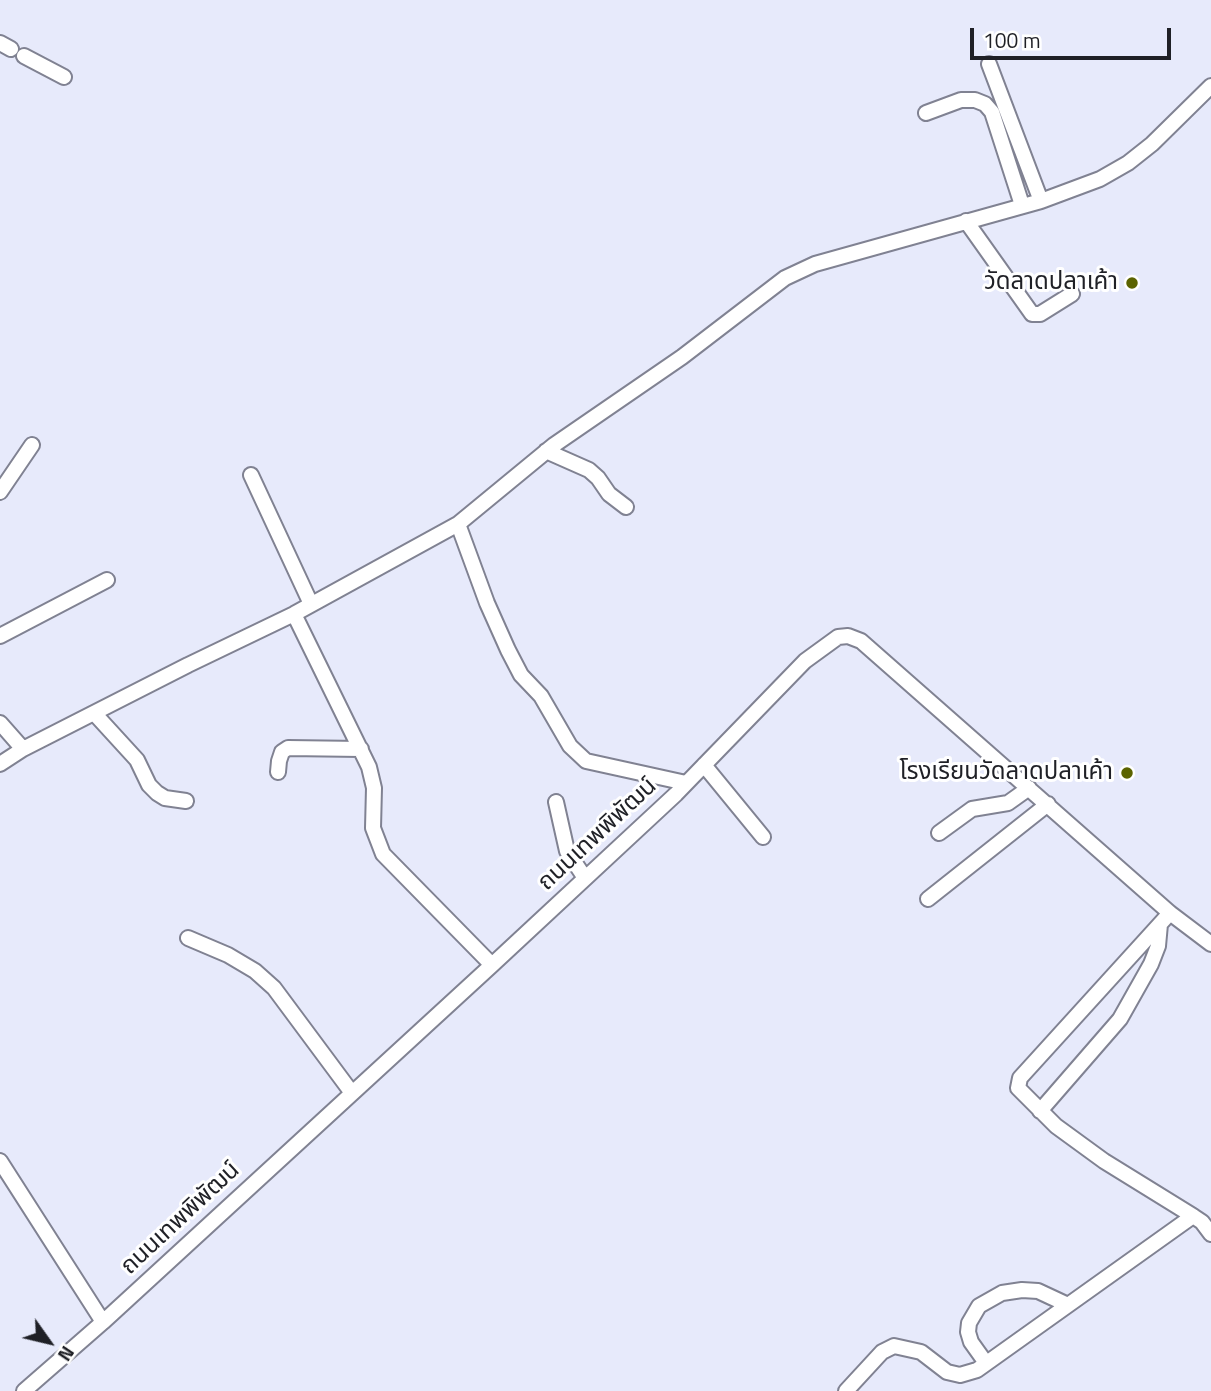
<!DOCTYPE html>
<html>
<head>
<meta charset="utf-8">
<style>
	body { margin:0 }
	#map { position:relative; width:1211px; height:1391px; overflow:hidden; background:#e7eafb; font-family:"Titillium Web",sans-serif }
	canvas { display:block }
	.north { position:absolute; left:14px; top:1307px; width:70px; height:70px; -webkit-text-stroke:5px #fff; paint-order:stroke; rotate:124deg; font-size:19px; font-weight:700; line-height:28px; text-align:center; color:#1f2026 }
	.north::after { content:''; display:block; margin:auto; width:24px; height:32px; background:#1f2026; clip-path:polygon(50% 0,100% 100%,50% 72%,0 100%) }
	.scale { position:absolute; left:970px; top:28px; width:201px; height:32px; box-sizing:border-box; border:4px solid #1f2026; border-top:0; padding-left:9px; font-size:21px; line-height:24px; white-space:nowrap; color:#1f2026; -webkit-text-stroke:5px #fff; paint-order:stroke }
</style>
</head>
<body>
<div id="map">
<canvas width="1211" height="1391"></canvas>
<div class="north">N</div>
<div class="scale">100 m</div>
</div>
<script>
const c = document.querySelector('canvas').getContext('2d');
c.lineJoin = 'round';
const poly = rows => new Path2D(rows.map(r => 'M' + r).join(''));
function strokePath(path, color, width, dash) { c.strokeStyle = color; c.lineWidth = width; c.lineCap = dash ? 'butt' : 'round'; c.setLineDash(dash || []); c.stroke(path); }
function write(font, color, halo, rows, align = 'center') {
  c.font = font + ' "Titillium Web","Noto Sans Thai",sans-serif'; c.lineWidth = 6; c.setLineDash([]); c.textBaseline = 'middle'; c.strokeStyle = halo; c.fillStyle = color; for (const [text, x, y, turn = 0] of rows) {
    c.save(); c.translate(x, y); c.rotate((+turn || 0) * Math.PI / 180); c.textAlign = isNaN(turn) ? turn : align; if (halo) c.strokeText(text, 0, 0); c.fillText(text, 0, 0); c.restore();
  }
}
const street = poly([
	[0,43,11,49],
	[24,56,64,77],
	[989,64,1041,201],
	[926,113,961,100,975,100,985,104,992,112,1022,205],
	[966,221,1032,314,1040,314,1072,294],
	[546,451,589,470,598,478,609,494,626,507],
	[251,475,311,604],
	[0,492,32,445],
	[458,524,487,603,508,650,521,675,541,696,570,746,586,761,686,783],
	[294,614,369,767,374,788,373,828,383,854,492,965],
	[0,636,107,580],
	[94,713,137,760,149,785,157,793,165,798,186,801],
	[0,723,23,749],
	[0,764,23,749,188,665,294,614,458,524,554,445,682,357,785,278,815,264,1041,201,1100,179,1128,163,1152,144,1211,86],
	[704,765,763,837],
	[278,772,279,761,282,752,288,748,361,749],
	[556,802,567,851,585,878],
	[939,833,972,809,1008,803,1029,788],
	[928,899,1048,804],
	[188,938,228,955,255,971,274,988,352,1093],
	[1040,1111,1120,1019,1151,964,1158,946,1160,924],
	[0,1161,103,1322],
	[1193,1216,1202,1222,1211,1234],
	[986,1363,971,1342,968,1332,969,1323,979,1306,1002,1293,1022,1290,1038,1291,1068,1305],
	[24,1391,103,1322,492,965,676,794,805,661,838,637,848,636,861,641,1170,913,1211,944],
	[846,1391,882,1352,894,1346,921,1352,947,1372,960,1375,977,1370,1193,1216,1104,1161,1056,1126,1018,1088,1020,1078,1170,913]
]);
const markers = [
	[1132,283,7,"#5b6300"],
	[1127,773,7,"#5b6300"]
];
const poiNames = [
	["วัดลาดปลาเค้า",1118,283],
	["โรงเรียนวัดลาดปลาเค้า",1113,773]
];
const streetNames = [
	["ถนนเทพพิพัฒน์",598,835,-43],
	["ถนนเทพพิพัฒน์",181,1219,-43]
];
strokePath(street, '#808292', 18);
strokePath(street, '#fff', 14);
for (const [x, y, r, color] of markers) { const dot = new Path2D(); dot.arc(x, y, r, 0, 2 * Math.PI); c.fillStyle = color; c.fill(dot); strokePath(dot, '#fff', 2.5); }
write('24px', '#1f2026', '#fff', poiNames, 'right');
write('24px', '#1f2026', '#fff', streetNames);
</script>
</body>
</html>
